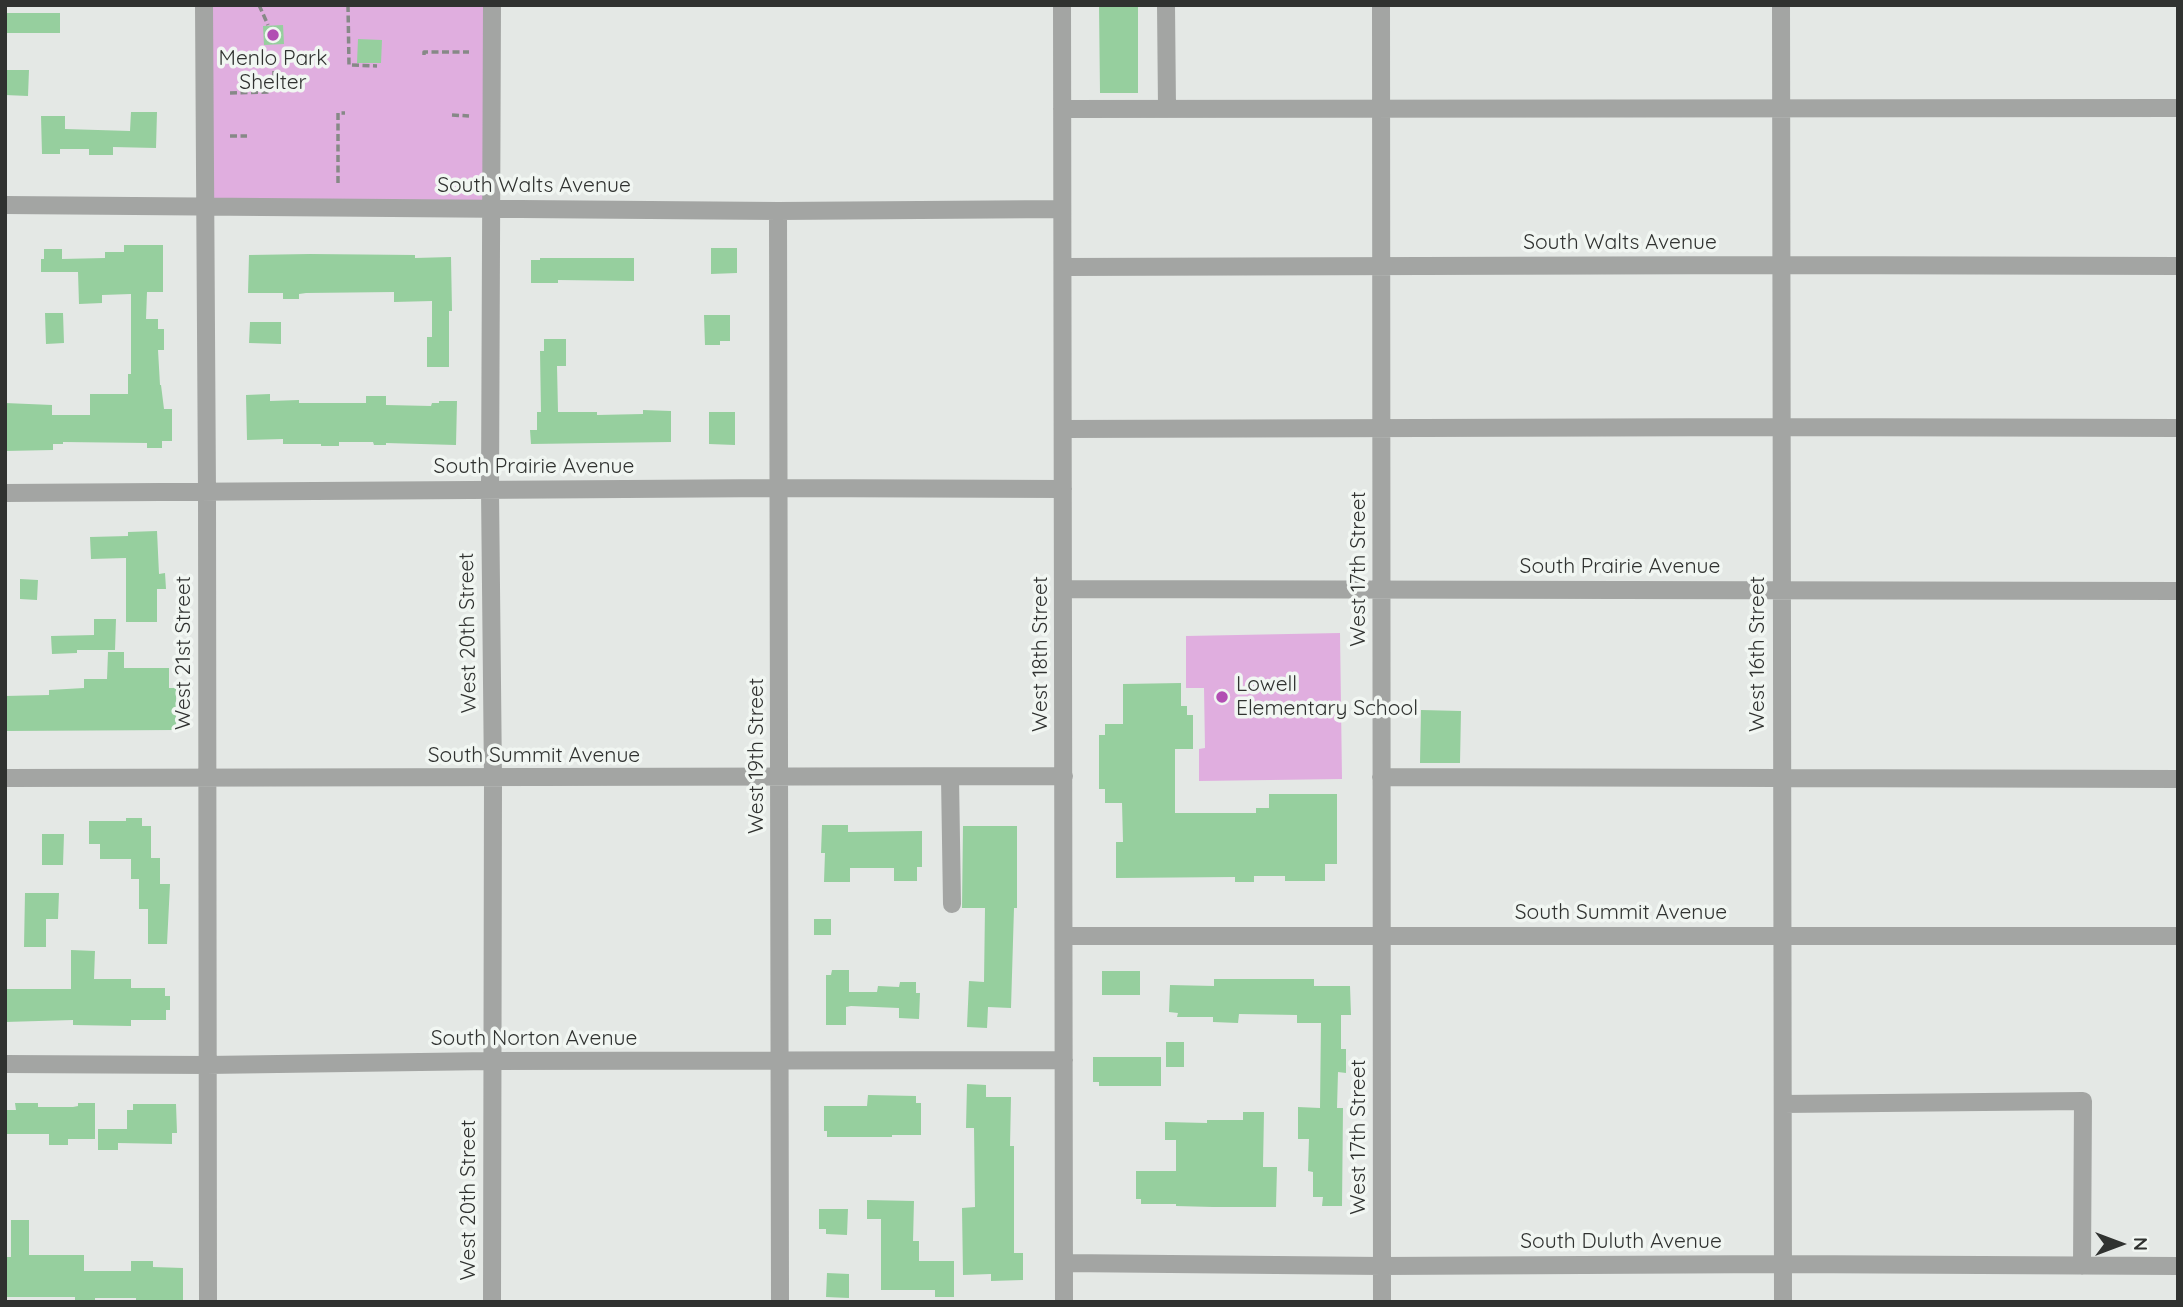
<!DOCTYPE html>
<html>
<head>
<meta charset="utf-8">
<style>
	body { margin:0 }
	#map { position:relative; width:2183px; height:1307px; overflow:hidden; background:#e4e8e5; font-family:Quicksand,sans-serif }
	canvas { display:block }
	.frame { position:absolute; inset:0; border:7px solid #303230; pointer-events:none }
	.north { position:absolute; left:2085px; top:1209px; width:70px; height:70px; -webkit-text-stroke:5px #f1f6f2; paint-order:stroke; rotate:90deg; font-size:19px; font-weight:700; line-height:28px; text-align:center; color:#303230 }
	.north::after { content:''; display:block; margin:auto; width:24px; height:32px; background:#303230; clip-path:polygon(50% 0,100% 100%,50% 72%,0 100%) }
</style>
</head>
<body>
<div id="map">
<canvas width="2183" height="1307"></canvas>
<div class="frame"></div>
<div class="north">N</div>
</div>
<script>
const c = document.querySelector('canvas').getContext('2d');
c.lineJoin = 'round';
function fill(path, color) { c.fillStyle = color; c.fill(path, 'evenodd'); }
const poly = rows => new Path2D(rows.map(r => 'M' + r).join(''));
function strokePath(path, color, width, dash) { c.strokeStyle = color; c.lineWidth = width; c.lineCap = dash ? 'butt' : 'round'; c.setLineDash(dash || []); c.stroke(path); }
function write(font, color, halo, rows, align = 'center') {
  c.font = font + ' Quicksand,sans-serif'; c.lineWidth = 7; c.setLineDash([]); c.textBaseline = 'middle'; c.strokeStyle = halo; c.fillStyle = color; for (const [text, x, y, turn = 0] of rows) {
    c.save(); c.translate(x, y); c.rotate((+turn || 0) * Math.PI / 180); c.textAlign = isNaN(turn) ? turn : align; if (halo) c.strokeText(text, 0, 0); c.fillText(text, 0, 0); c.restore();
  }
}
const green = poly([
	[204,5,492,5,492,208,205,208],
	[1340,633,1342,779,1199,781,1199,749,1205,748,1204,688,1186,688,1186,636]
]);
const building = poly([
	[1099,5,1138,5,1138,93,1100,93],
	[5,13,60,13,60,33,5,33],
	[283,25,284,44,264,45,263,26],
	[358,39,382,40,381,63,357,63],
	[5,70,29,70,28,96,5,95],
	[131,112,157,112,156,148,113,147,113,155,89,155,89,149,60,149,60,154,42,154,41,116,65,116,65,129,130,131],
	[124,245,163,245,163,292,147,292,146,319,158,319,158,329,164,329,164,350,158,350,160,385,161,385,164,409,172,409,172,441,162,441,162,448,147,448,147,443,63,442,63,444,53,444,53,450,5,451,5,403,52,405,52,415,90,415,90,394,128,394,128,374,131,374,131,294,102,295,102,303,79,304,78,272,41,272,41,259,44,259,44,249,62,249,62,259,105,258,105,252,124,252],
	[711,248,737,248,737,273,711,274],
	[310,254,415,255,415,258,451,257,452,311,449,311,449,367,427,367,427,337,432,337,432,301,394,302,394,292,306,293,299,294,299,299,283,299,283,293,248,293,249,255],
	[540,258,634,258,634,281,558,280,558,283,531,283,531,260,540,260],
	[45,313,63,313,64,343,46,344],
	[704,315,730,315,730,341,720,341,720,345,705,345],
	[250,322,281,322,281,344,249,343],
	[544,339,566,339,566,366,557,366,558,412,597,412,597,415,643,414,643,410,671,411,671,442,531,444,530,430,537,430,537,412,541,412,540,351,544,351],
	[270,394,270,401,299,400,299,403,366,403,366,396,386,396,386,405,431,406,432,403,439,403,439,401,457,401,456,445,386,443,386,445,374,445,373,442,339,442,339,446,321,446,321,444,283,444,283,439,247,440,246,395],
	[709,412,735,412,735,445,709,444],
	[157,531,159,574,165,573,166,589,157,589,157,622,126,622,126,558,91,559,90,537,128,536,128,532],
	[20,579,38,580,37,600,20,599],
	[94,619,116,619,115,650,77,650,77,653,52,654,51,636,94,635],
	[108,652,124,652,124,668,169,668,169,688,176,688,176,730,5,731,5,696,49,695,49,690,84,688,84,679,107,679],
	[1181,683,1181,706,1187,706,1187,715,1193,715,1193,749,1175,749,1175,813,1256,813,1256,808,1269,808,1269,794,1337,794,1337,864,1325,864,1325,881,1285,881,1285,876,1254,876,1254,882,1235,882,1235,877,1116,878,1116,842,1123,842,1122,803,1105,803,1105,789,1099,789,1099,735,1105,735,1105,724,1123,724,1123,684],
	[1421,710,1461,711,1460,763,1420,763],
	[126,818,142,818,142,826,151,826,151,858,160,858,160,884,170,884,167,944,148,944,148,909,139,909,139,879,131,879,131,859,100,859,100,844,89,844,89,821,126,821],
	[822,825,848,825,848,832,922,831,922,867,917,867,917,881,894,881,894,868,850,868,850,882,824,882,825,853,821,853],
	[963,826,1017,826,1017,908,1014,908,1011,1008,988,1007,987,1028,967,1027,969,981,984,982,985,908,962,908],
	[42,834,64,834,63,865,42,865],
	[25,893,59,893,58,919,46,919,46,947,24,947],
	[814,919,831,919,831,935,814,935],
	[71,950,95,951,94,979,131,979,131,988,165,988,165,996,170,996,170,1010,166,1010,166,1020,131,1020,131,1026,73,1025,73,1020,5,1022,5,989,71,989],
	[832,970,849,970,849,992,877,992,878,986,899,987,900,982,916,982,916,993,920,993,919,1019,899,1018,899,1008,851,1006,846,1007,846,1025,826,1025,826,975,831,975],
	[1102,971,1140,971,1140,995,1102,995],
	[1214,979,1314,979,1314,986,1350,986,1351,1015,1341,1015,1341,1049,1346,1049,1346,1073,1338,1072,1337,1108,1343,1108,1342,1206,1322,1206,1323,1197,1313,1197,1313,1172,1308,1171,1309,1139,1298,1139,1298,1107,1320,1108,1321,1023,1297,1023,1297,1015,1239,1014,1238,1023,1213,1022,1213,1017,1177,1017,1178,1013,1169,1012,1170,985,1214,986],
	[1166,1042,1184,1042,1184,1067,1166,1067],
	[1093,1057,1161,1057,1161,1086,1099,1086,1099,1082,1093,1082],
	[967,1084,986,1085,986,1097,1011,1097,1010,1146,1014,1146,1014,1253,1023,1253,1023,1280,991,1281,991,1274,963,1275,962,1208,975,1207,974,1128,966,1128],
	[868,1095,916,1096,916,1103,921,1103,921,1135,892,1135,892,1137,827,1137,827,1131,824,1131,824,1106,867,1106],
	[15,1103,38,1103,38,1107,73,1107,78,1106,78,1103,95,1103,95,1139,68,1139,68,1145,49,1145,49,1134,5,1134,5,1110,16,1110],
	[133,1104,176,1104,177,1133,172,1133,172,1144,118,1143,118,1150,98,1150,98,1129,127,1129,127,1110,133,1110],
	[1243,1112,1264,1112,1263,1167,1277,1167,1276,1207,1213,1207,1176,1206,1176,1204,1141,1204,1141,1199,1136,1199,1136,1171,1176,1171,1176,1140,1165,1140,1165,1122,1207,1123,1207,1120,1243,1120],
	[867,1200,914,1201,913,1241,919,1241,919,1261,954,1261,954,1297,935,1297,935,1290,881,1290,881,1219,867,1219],
	[819,1209,848,1209,847,1235,826,1234,826,1229,819,1229],
	[11,1220,29,1220,29,1255,84,1255,84,1271,131,1271,131,1261,153,1261,153,1267,183,1268,183,1302,136,1301,136,1298,95,1298,95,1302,79,1302,79,1300,75,1300,75,1297,5,1297,5,1257,11,1257],
	[827,1273,849,1274,849,1298,826,1297]
]);
const path = poly([
	[259,5,268,25],
	[348,5,349,65,377,66],
	[424,55,424,52,469,52],
	[274,78,274,61],
	[230,93,271,92],
	[452,115,469,116],
	[230,136,247,136],
	[338,183,338,113,345,113]
]);
const minor = poly([
	[204,5,207,493,208,1302],
	[1062,5,1064,1302],
	[1166,5,1167,108],
	[1381,5,1382,1302],
	[1781,5,1783,1302],
	[1062,109,2178,108],
	[5,205,778,211,1062,209],
	[778,211,780,1302],
	[1063,267,1781,265,2178,266],
	[1063,429,1781,427,2178,428],
	[5,493,780,488,1063,489],
	[1063,589,2178,591],
	[950,777,952,904],
	[1381,777,2178,779],
	[5,778,1064,776],
	[1064,936,2178,936],
	[5,1064,207,1065,491,1061,1064,1060],
	[1783,1104,2083,1101,2082,1266],
	[1064,1263,1382,1266,1784,1264,2178,1266],
	[492,1302,493,779,490,490,492,5]
]);
const markers = [
	[273,35,7,"#b24eb3"],
	[1222,697,7,"#b24eb3"]
];
const poiNames = [
	["Menlo Park",273,59],
	["Shelter",273,83],
	["Lowell",1236,685,"left"],
	["Elementary School",1236,709,"left"]
];
const streetNames = [
	["South Walts Avenue",534,186],
	["South Walts Avenue",1620,243],
	["South Prairie Avenue",534,467],
	["South Prairie Avenue",1620,567],
	["West 17th Street",1359,569,-90],
	["West 20th Street",468,633,-91],
	["West 21st Street",184,653,-90],
	["West 18th Street",1041,654,-90],
	["West 16th Street",1758,654,-90],
	["South Summit Avenue",534,756],
	["West 19th Street",757,756,-90],
	["South Summit Avenue",1621,913],
	["South Norton Avenue",534,1039],
	["West 17th Street",1359,1137,-90],
	["West 20th Street",469,1200,-90],
	["South Duluth Avenue",1621,1242]
];
fill(green, '#e0aedf');
fill(building, '#96cf9e');
strokePath(path, '#868987', 3.5, [7, 3.5]);
strokePath(minor, '#a3a5a3', 18);
for (const [x, y, r, color] of markers) { const dot = new Path2D(); dot.arc(x, y, r, 0, 2 * Math.PI); c.fillStyle = color; c.fill(dot); strokePath(dot, '#f1f6f2', 2.5); }
write('21px', '#303230', '#f1f6f2', poiNames);
write('21px', '#303230', '#f1f6f2', streetNames);
</script>
</body>
</html>
